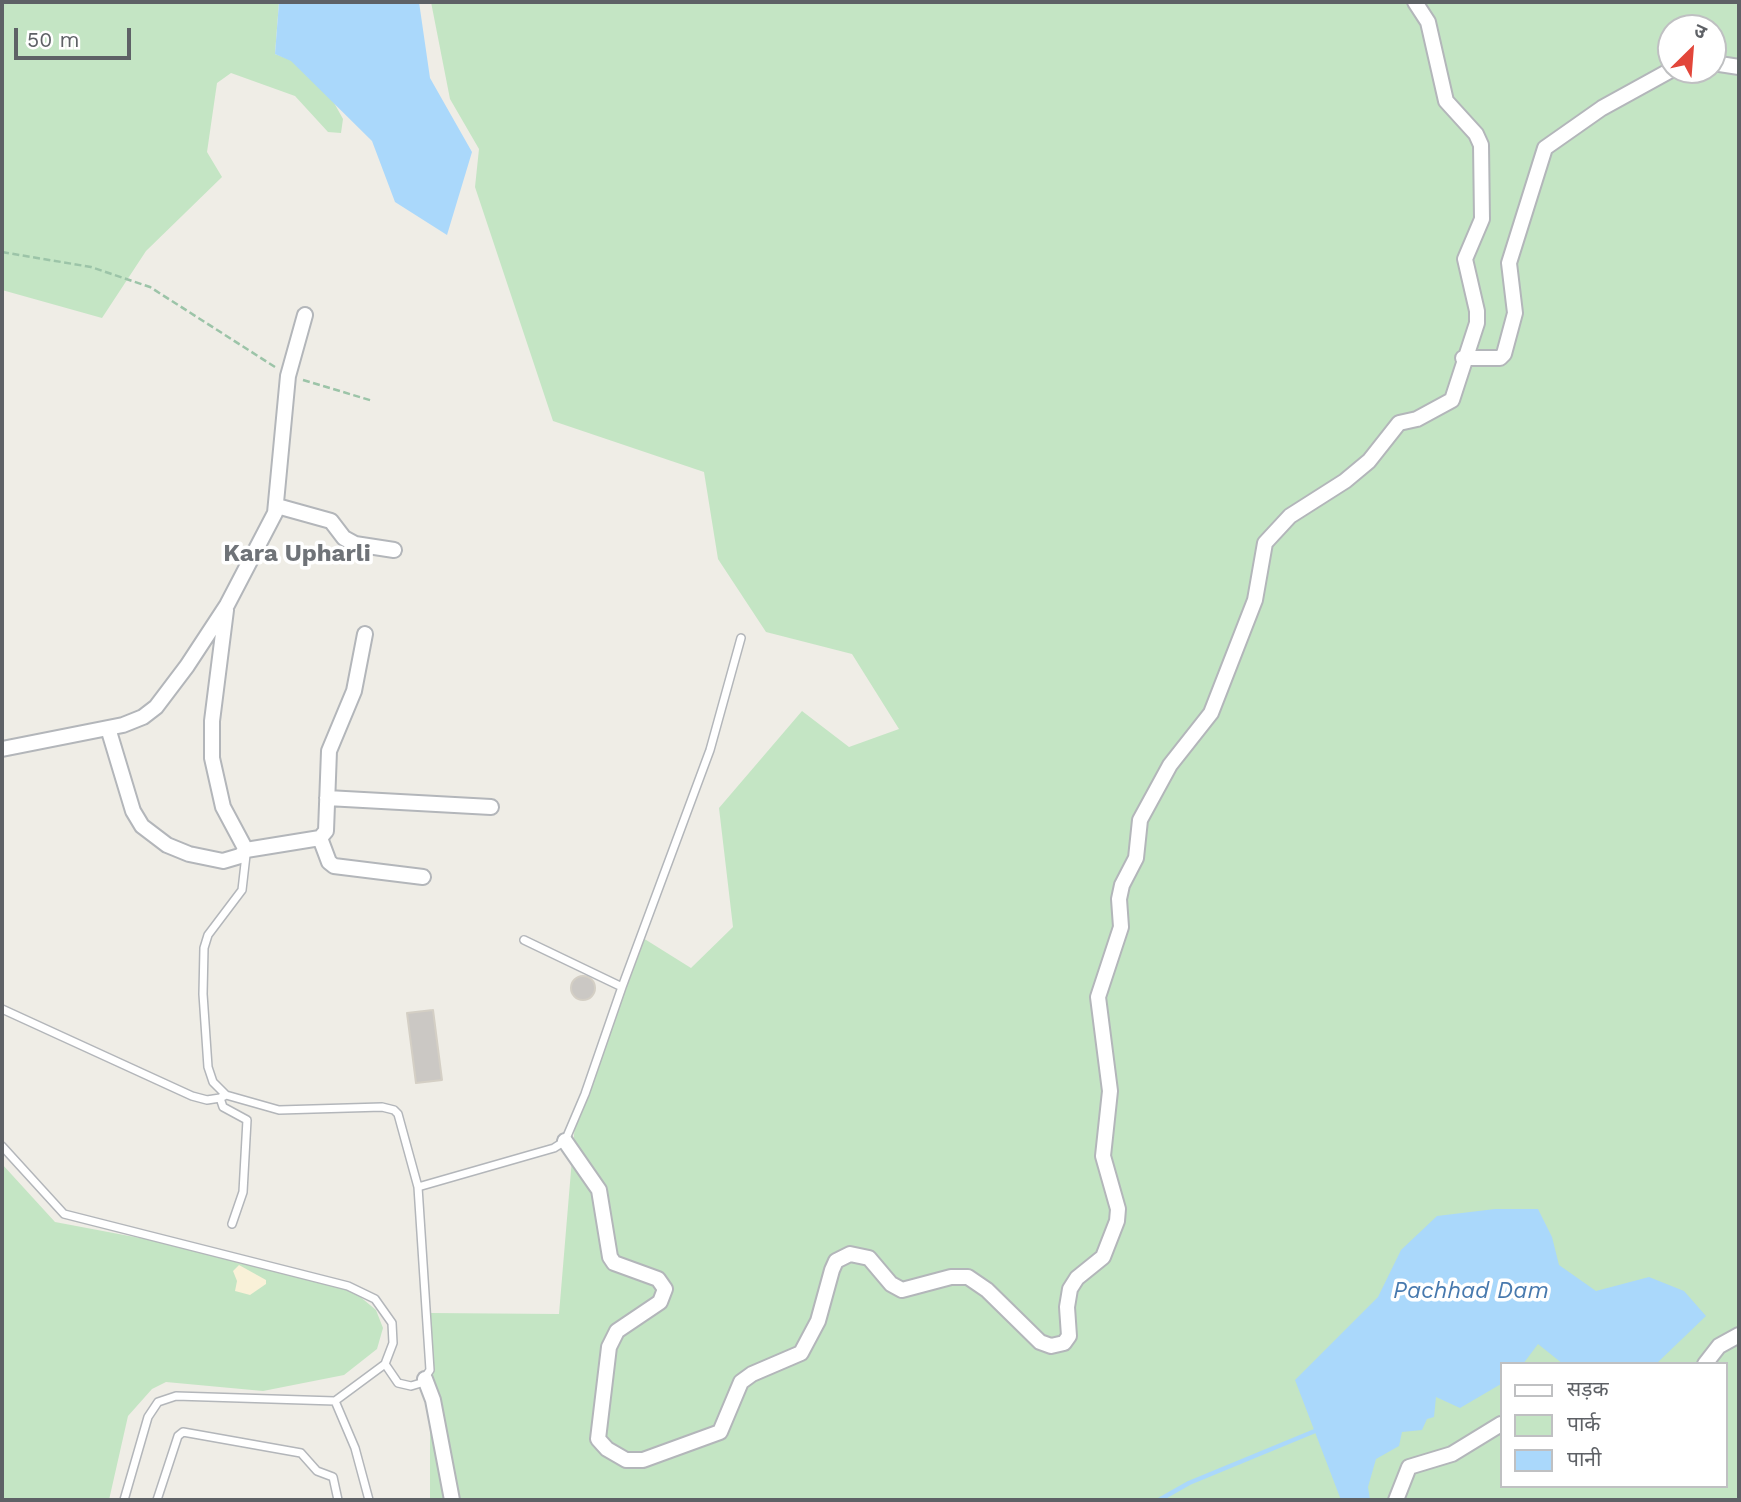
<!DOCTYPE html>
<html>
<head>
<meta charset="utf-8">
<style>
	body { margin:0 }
	#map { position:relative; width:1741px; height:1502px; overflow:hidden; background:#efede6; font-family:"Work Sans","Noto Sans Devanagari",sans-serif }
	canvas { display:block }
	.frame { position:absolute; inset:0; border:4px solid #5e6166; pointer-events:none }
	.legend { position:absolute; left:1500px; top:1362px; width:228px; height:126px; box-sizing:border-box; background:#fff; border:2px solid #bfc0c2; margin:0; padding:9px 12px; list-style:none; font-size:21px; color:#5e6166 }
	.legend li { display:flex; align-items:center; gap:14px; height:35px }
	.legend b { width:35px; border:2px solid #bfc0c2 }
	.north { position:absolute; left:1657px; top:14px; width:70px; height:70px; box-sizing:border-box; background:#fff; border:2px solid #bfc0c2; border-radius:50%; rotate:25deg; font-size:19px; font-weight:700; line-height:28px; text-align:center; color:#5e6166 }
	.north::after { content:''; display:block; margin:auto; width:24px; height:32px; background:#e2463a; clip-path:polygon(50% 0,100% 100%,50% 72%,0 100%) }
	.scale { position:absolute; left:14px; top:28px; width:117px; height:32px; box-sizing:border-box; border:4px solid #5e6166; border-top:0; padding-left:9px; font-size:21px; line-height:24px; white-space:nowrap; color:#5e6166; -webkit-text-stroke:5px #fff; paint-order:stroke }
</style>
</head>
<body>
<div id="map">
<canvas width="1741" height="1502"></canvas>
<div class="frame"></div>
<ul class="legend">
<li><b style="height:9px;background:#fff"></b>सड़क</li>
<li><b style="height:19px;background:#c4e5c4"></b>पार्क</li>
<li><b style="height:19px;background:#aad8fb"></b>पानी</li>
</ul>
<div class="north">उ</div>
<div class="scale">50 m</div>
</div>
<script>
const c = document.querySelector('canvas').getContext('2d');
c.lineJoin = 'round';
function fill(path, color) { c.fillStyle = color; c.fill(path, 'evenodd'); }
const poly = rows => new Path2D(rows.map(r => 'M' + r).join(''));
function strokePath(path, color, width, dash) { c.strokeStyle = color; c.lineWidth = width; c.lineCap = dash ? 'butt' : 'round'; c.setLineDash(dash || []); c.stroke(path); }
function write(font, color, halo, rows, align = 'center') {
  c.font = font + ' "Work Sans",sans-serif'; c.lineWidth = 7; c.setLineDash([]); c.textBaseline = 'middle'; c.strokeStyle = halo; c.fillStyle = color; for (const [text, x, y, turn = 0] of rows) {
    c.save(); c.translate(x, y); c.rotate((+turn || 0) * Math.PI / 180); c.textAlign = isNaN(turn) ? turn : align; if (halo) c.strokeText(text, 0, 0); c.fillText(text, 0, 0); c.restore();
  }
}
const green = poly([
	[2,2,279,2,275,54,291,60,332,99,343,119,341,133,328,132,295,96,231,73,217,83,207,152,222,177,146,251,102,318,2,290],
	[431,2,1739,2,1739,1500,430,1500,430,1313,559,1314,575,1123,643,938,691,968,733,927,719,808,802,711,849,747,899,729,852,654,766,632,718,559,704,472,553,421,475,187,479,149,450,99],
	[1671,28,1713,28,1713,70,1671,70],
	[1501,1364,1725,1364,1725,1486,1501,1486],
	[2,1164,55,1222,278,1264,352,1290,376,1310,383,1328,377,1349,344,1375,263,1391,166,1382,152,1389,128,1416,109,1500,2,1500]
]);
const sand = poly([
	[239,1265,266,1280,266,1284,250,1295,235,1291,237,1281,233,1271]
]);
const water = poly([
	[279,2,419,2,430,78,472,152,447,235,395,202,372,141,291,61,275,54],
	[1495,1209,1538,1209,1552,1237,1559,1265,1596,1291,1649,1277,1684,1291,1706,1316,1656,1364,1563,1364,1538,1344,1523,1364,1501,1364,1501,1384,1460,1408,1436,1397,1434,1417,1427,1419,1422,1430,1402,1432,1399,1446,1376,1459,1368,1487,1370,1500,1341,1500,1295,1380,1378,1297,1401,1250,1437,1216]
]);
const stream = poly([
	[1159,1500,1189,1483,1315,1431]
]);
const building = poly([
	'571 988a12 12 0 1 1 24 0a12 12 0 1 1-24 0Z',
	[433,1010,442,1080,416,1083,407,1013,433,1010]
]);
const path = poly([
	[2,252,91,267,150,287,275,367],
	[303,380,373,401]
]);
const service = poly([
	[622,987,710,750,741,638],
	[2,1009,192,1096,207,1100,220,1098,226,1095,213,1082,208,1067,203,994,204,948,208,935,242,890,246,855],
	[226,1095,279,1110,382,1107,394,1110,398,1114,418,1187,554,1148,565,1141,585,1094,622,987,524,940],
	[220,1098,223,1107,247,1120,243,1192,232,1224],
	[2,1146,64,1214,348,1286,375,1299,392,1323,393,1343,385,1364,335,1401,176,1396,158,1402,148,1417,124,1500],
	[385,1364,398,1383,411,1386,421,1383,430,1370,418,1187],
	[335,1401,355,1448,369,1500],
	[157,1500,178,1436,183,1432,301,1453,317,1471,333,1477,338,1500]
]);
const minor = poly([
	[1713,63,1739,67],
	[1463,358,1500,358,1504,354,1515,313,1509,263,1545,148,1602,108,1671,70],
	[277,506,331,521,344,538,355,544,394,550],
	[226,610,212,721,212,758,223,807,246,850],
	[108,728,133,811,142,826,167,845,189,854,223,861,240,856,246,850,320,838,326,831,329,751,354,691,365,634],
	[2,749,123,725,143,717,156,707,187,666,227,605,275,513,288,376,305,315],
	[327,798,491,807],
	[320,838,329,862,334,866,423,877],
	[565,1141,599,1190,610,1257,614,1263,658,1279,665,1289,660,1302,617,1331,609,1347,598,1439,607,1449,626,1460,643,1460,720,1432,741,1382,752,1374,801,1353,818,1321,832,1270,836,1261,850,1254,869,1258,891,1284,902,1290,951,1277,968,1277,987,1290,1040,1342,1051,1346,1064,1343,1069,1336,1067,1307,1070,1289,1077,1278,1103,1257,1117,1221,1118,1209,1103,1156,1110,1091,1098,997,1121,927,1119,899,1122,885,1136,858,1140,820,1170,765,1211,713,1255,600,1265,543,1290,516,1345,481,1369,461,1399,423,1417,419,1452,400,1477,323,1477,311,1465,259,1482,219,1481,145,1476,134,1446,101,1428,22,1415,2],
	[1705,1364,1719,1346,1739,1335],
	[425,1379,433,1400,452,1500],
	[1396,1500,1409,1467,1452,1454,1501,1424]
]);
const waterNames = [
	["Pachhad Dam",1471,1291]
];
const quarterNames = [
	["Kara Upharli",297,554]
];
fill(green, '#c4e5c4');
fill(sand, '#f9f1d8');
fill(water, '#aad8fb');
strokePath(stream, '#aad8fb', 4.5);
fill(building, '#cbc8c4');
strokePath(building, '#d4cfc5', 2);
strokePath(service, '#b3b6ba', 10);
strokePath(minor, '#b3b6ba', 18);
strokePath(path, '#9cc4a8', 2.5, [7, 3.5]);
strokePath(service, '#fff', 7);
strokePath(minor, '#fff', 14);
write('italic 23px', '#4779ae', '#fff', waterNames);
write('bold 24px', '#6f7378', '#fff', quarterNames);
</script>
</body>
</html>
